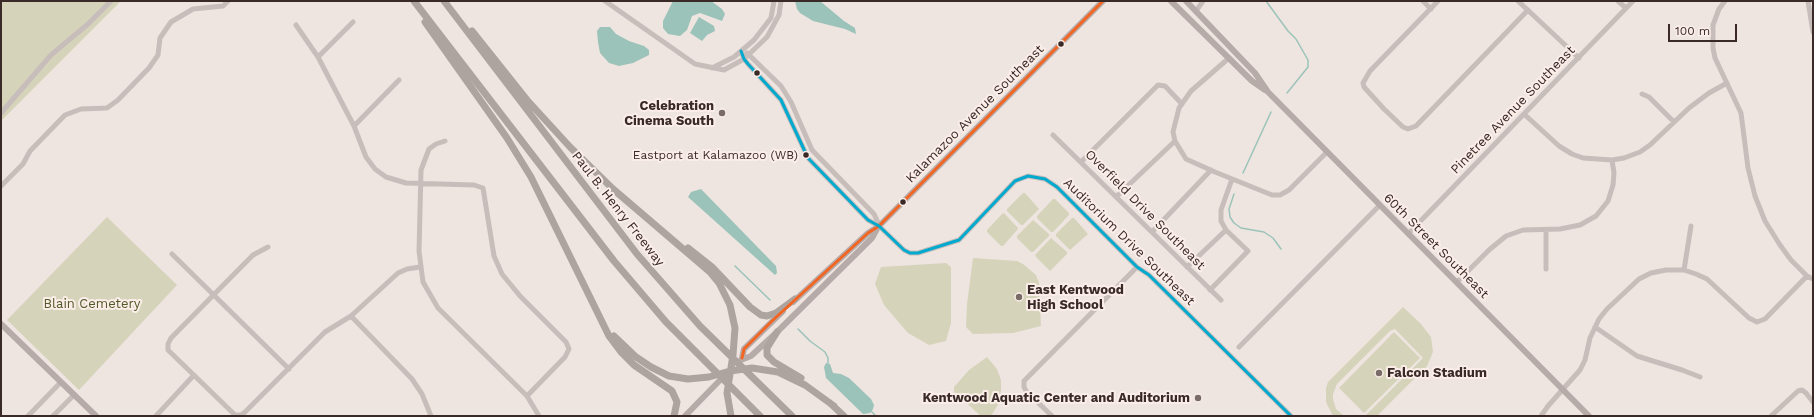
<!DOCTYPE html>
<html>
<head>
<meta charset="utf-8">
<style>
	body { margin:0 }
	#map { position:relative; width:1814px; height:417px; overflow:hidden; background:#eee5e1; font-family:"Work Sans",sans-serif }
	canvas { display:block }
	.frame { position:absolute; inset:0; border:2px solid #392927; pointer-events:none }
	.scale { position:absolute; left:1668px; top:24px; width:69px; height:18px; box-sizing:border-box; border:2px solid #392927; border-top:0; padding-left:5px; font-size:12px; line-height:14px; white-space:nowrap; color:#392927; -webkit-text-stroke:3px #fbeee8; paint-order:stroke }
</style>
</head>
<body>
<div id="map">
<canvas width="1814" height="417"></canvas>
<div class="frame"></div>
<div class="scale">100 m</div>
</div>
<script>
const c = document.querySelector('canvas').getContext('2d');
c.lineJoin = 'round';
function fill(path, color) { c.fillStyle = color; c.fill(path, 'evenodd'); }
const poly = rows => new Path2D(rows.map(r => 'M' + r).join(''));
function strokePath(path, color, width, dash) { c.strokeStyle = color; c.lineWidth = width; c.lineCap = dash ? 'butt' : 'round'; c.setLineDash(dash || []); c.stroke(path); }
function write(font, color, halo, rows, align = 'center') {
  c.font = font + ' "Work Sans",sans-serif'; c.lineWidth = 4; c.setLineDash([]); c.textBaseline = 'middle'; c.strokeStyle = halo; c.fillStyle = color; for (const [text, x, y, turn = 0] of rows) {
    c.save(); c.translate(x, y); c.rotate((+turn || 0) * Math.PI / 180); c.textAlign = isNaN(turn) ? turn : align; if (halo) c.strokeText(text, 0, 0); c.fillText(text, 0, 0); c.restore();
  }
}
const green = poly([
	[1,1,121,1,1,121],
	[1023,193,1025,193,1039,209,1023,225,1021,225,1007,211,1007,209],
	[1053,199,1055,199,1069,213,1069,215,1053,232,1051,232,1037,218,1037,216],
	[1004,213,1018,228,1018,229,1003,246,1001,246,987,232,987,230,1002,214],
	[107,217,177,285,79,390,7,320],
	[1072,218,1074,218,1088,234,1070,250,1056,236,1056,234],
	[1033,220,1049,234,1049,236,1033,252,1031,252,1017,238,1017,236],
	[1051,238,1067,252,1067,254,1050,271,1036,257,1035,255],
	[973,258,1017,261,1023,264,1036,275,1039,283,1041,326,1013,333,973,334,966,327,967,304],
	[946,263,951,267,951,323,946,341,929,345,908,333,884,305,875,284,881,267],
	[1403,307,1421,324,1431,337,1433,352,1427,366,1377,416,1365,416,1423,358,1395,329,1390,331,1337,384,1333,394,1333,399,1336,409,1344,416,1333,416,1326,402,1326,388,1328,382],
	[1394,332,1420,358,1364,413,1339,388],
	[987,357,997,369,1001,380,1001,391,999,403,993,413,990,416,981,416,954,392,954,387,969,370]
]);
const water = poly([
	[673,1,711,1,722,9,725,14,722,21,700,13,692,16,687,30,680,36,668,34,663,28,663,21],
	[795,1,820,1,844,21,855,28,856,34,845,29,813,21,800,13,797,9],
	[699,17,714,26,715,31,707,35,702,41,690,33],
	[600,27,610,27,616,34,629,41,644,46,649,50,649,55,633,63,619,66,609,63,600,53,598,42,597,31],
	[701,189,776,266,777,273,775,275,688,197,691,192],
	[826,363,830,364,833,373,841,374,849,378,871,399,874,405,873,409,870,413,863,414,826,378,824,367]
]);
const stream = poly([
	[1266,1,1288,31,1296,39,1308,60,1308,67,1287,93],
	[1243,173,1271,112],
	[1234,194,1229,209,1230,217,1234,223,1241,228,1264,232,1273,238,1281,249],
	[735,266,770,300],
	[798,329,810,341,825,352,828,358,828,363],
	[871,411,876,416]
]);
const minor = poly([
	[605,1,695,64,724,70,744,59,767,37,779,15,781,1],
	[1423,1,1431,9],
	[1438,1,1370,71,1363,83,1364,87,1384,109,1403,127,1408,129,1416,126,1528,10],
	[1518,1,1579,58],
	[1618,1,1626,8],
	[1725,1,1719,9,1713,25,1713,48,1715,58,1741,113,1748,168,1755,196,1765,221,1780,245,1791,260,1807,276,1813,279],
	[1808,1,1813,32],
	[1196,11,1203,1],
	[296,25,318,57,354,126,366,157,375,169,386,177,406,183,474,185,483,188,494,256,502,274,520,296,566,342,569,349,565,357,527,396],
	[741,51,744,59,748,64,781,100,808,158,868,220,879,226,904,250,910,253,918,253,959,240,1015,181,1028,176,1045,179,1057,187,1137,267,1149,275,1291,416],
	[747,53,781,86,791,102,812,150,874,214,879,225],
	[318,57,353,22],
	[1229,58,1191,91,1179,108,1173,132,1175,141,1186,159,1215,172,1272,195,1280,195,1289,190,1327,152],
	[712,68,734,57,754,40,771,18,774,1],
	[1642,94,1649,97,1674,122],
	[1,113,51,55,88,24,111,1],
	[1524,114,1559,146,1572,154,1583,158,1612,160,1624,158,1640,152,1650,145,1689,108,1709,93,1727,83],
	[354,126,399,80],
	[1053,135,1221,300],
	[445,141,436,144,429,149,421,170,419,251,423,282,438,308,527,396,539,416],
	[1081,162,1158,85,1165,86,1182,104],
	[1,186,23,164,30,151,65,115,81,109,107,108,118,100,149,68,158,55,160,38,171,22,193,9,223,6,228,1],
	[1116,197,1175,141],
	[1152,232,1211,170],
	[1408,234,1633,1],
	[268,247,253,255,171,338,168,344,168,350,235,415,241,415,245,412,325,332,351,316,398,273,407,269,420,267],
	[172,254,289,369],
	[1187,267,1226,230],
	[1546,269,1546,230],
	[1684,270,1691,226],
	[1457,282,1489,250,1506,236,1523,230,1560,229,1580,225,1596,216,1608,201,1613,185,1614,173,1612,160],
	[1210,290,1248,251,1226,230,1221,221,1221,210,1232,179],
	[351,316,412,379,422,394,431,416],
	[1595,327,1637,356,1682,370,1700,377],
	[1239,347,1380,205],
	[28,416,61,382],
	[53,416,74,395],
	[156,416,194,375],
	[1052,416,1026,391,1024,387,1024,381,1137,267],
	[1541,416,1548,406,1580,370,1585,360,1590,338,1599,319,1607,309,1639,279,1651,273,1666,270,1684,270,1696,274,1707,279,1749,318,1757,322,1765,319,1807,276],
	[1771,416,1798,391,1802,390,1806,393,1813,402]
]);
const major = poly([
	[1171,1,1252,81,1265,90],
	[1186,1,1255,73,1268,92,1589,416],
	[793,302,868,233,879,226,1103,1],
	[1,324,96,416],
	[742,358,744,349,783,311],
	[741,360,751,356,777,332,872,238,878,227],
	[685,416,724,376]
]);
const highway = poly([
	[414,1,614,261,666,322,760,416],
	[444,1,637,254,700,326,792,416],
	[425,22,507,138,531,177,609,336,621,352,634,365,672,391,677,402,674,416],
	[472,31,527,100,570,147,613,189,710,272,719,283,730,305,735,328,733,355,727,393,731,416],
	[688,248,712,267,750,307,761,315,767,316,776,313,795,299],
	[777,332,767,348,767,355,774,362,801,378],
	[614,336,636,357,651,367,669,376,688,379,709,377,730,371,752,368,778,372,805,385,834,406],
	[830,403,844,416]
]);
const bus1 = poly([
	[742,358,744,349,772,321,868,233,879,226,1103,1]
]);
const bus2 = poly([
	[741,51,744,59,748,64,781,100,808,158,868,220,879,226,904,250,910,253,918,253,959,240,1015,181,1028,176,1045,179,1057,187,1137,267,1149,275,1291,416]
]);
const markers = [
	[1061,44,3.5,"#392927"],
	[757,73,3.5,"#392927"],
	[722,113,4,"#786b68"],
	[806,155,3.5,"#392927"],
	[903,202,3.5,"#392927"],
	[1019,297,4,"#786b68"],
	[1379,373,4,"#786b68"],
	[1198,398,4,"#786b68"]
];
const busNames = [
	["Eastport at Kalamazoo (WB)",798,155]
];
const poiNames = [
	["Celebration",714,106],
	["Cinema South",714,121],
	["East Kentwood",1027,290,"left"],
	["High School",1027,305,"left"],
	["Falcon Stadium",1387,373,"left"],
	["Kentwood Aquatic Center and Auditorium",1190,398]
];
const streetNames = [
	["Pinetree Avenue Southeast",1513,110,-46],
	["Kalamazoo Avenue Southeast",975,114,-45],
	["Paul B. Henry Freeway",618,209,52],
	["Overfield Drive Southeast",1145,210,45],
	["Auditorium Drive Southeast",1129,242,44],
	["60th Street Southeast",1436,246,45]
];
const parkNames = [
	["Blain Cemetery",92,304]
];
fill(green, '#d5d3ba');
fill(water, '#9bc3b9');
strokePath(stream, '#9bc3b9', 1.5);
strokePath(minor, '#c7bdba', 5);
strokePath(major, '#b6aba9', 6);
strokePath(highway, '#ada4a0', 7);
strokePath(bus1, '#f26522', 3);
strokePath(bus2, '#00a9ce', 3);
for (const [x, y, r, color] of markers) { const dot = new Path2D(); dot.arc(x, y, r, 0, 2 * Math.PI); c.fillStyle = color; c.fill(dot); strokePath(dot, '#fbeee8', 1.5); }
write('12px', '#392927', '#fbeee8', busNames, 'right');
write('bold 13px', '#392927', '#fbeee8', poiNames, 'right');
write('13px', '#392927', '#fbeee8', streetNames);
write('13px', '#535929', '#fbeee8', parkNames);
</script>
</body>
</html>
